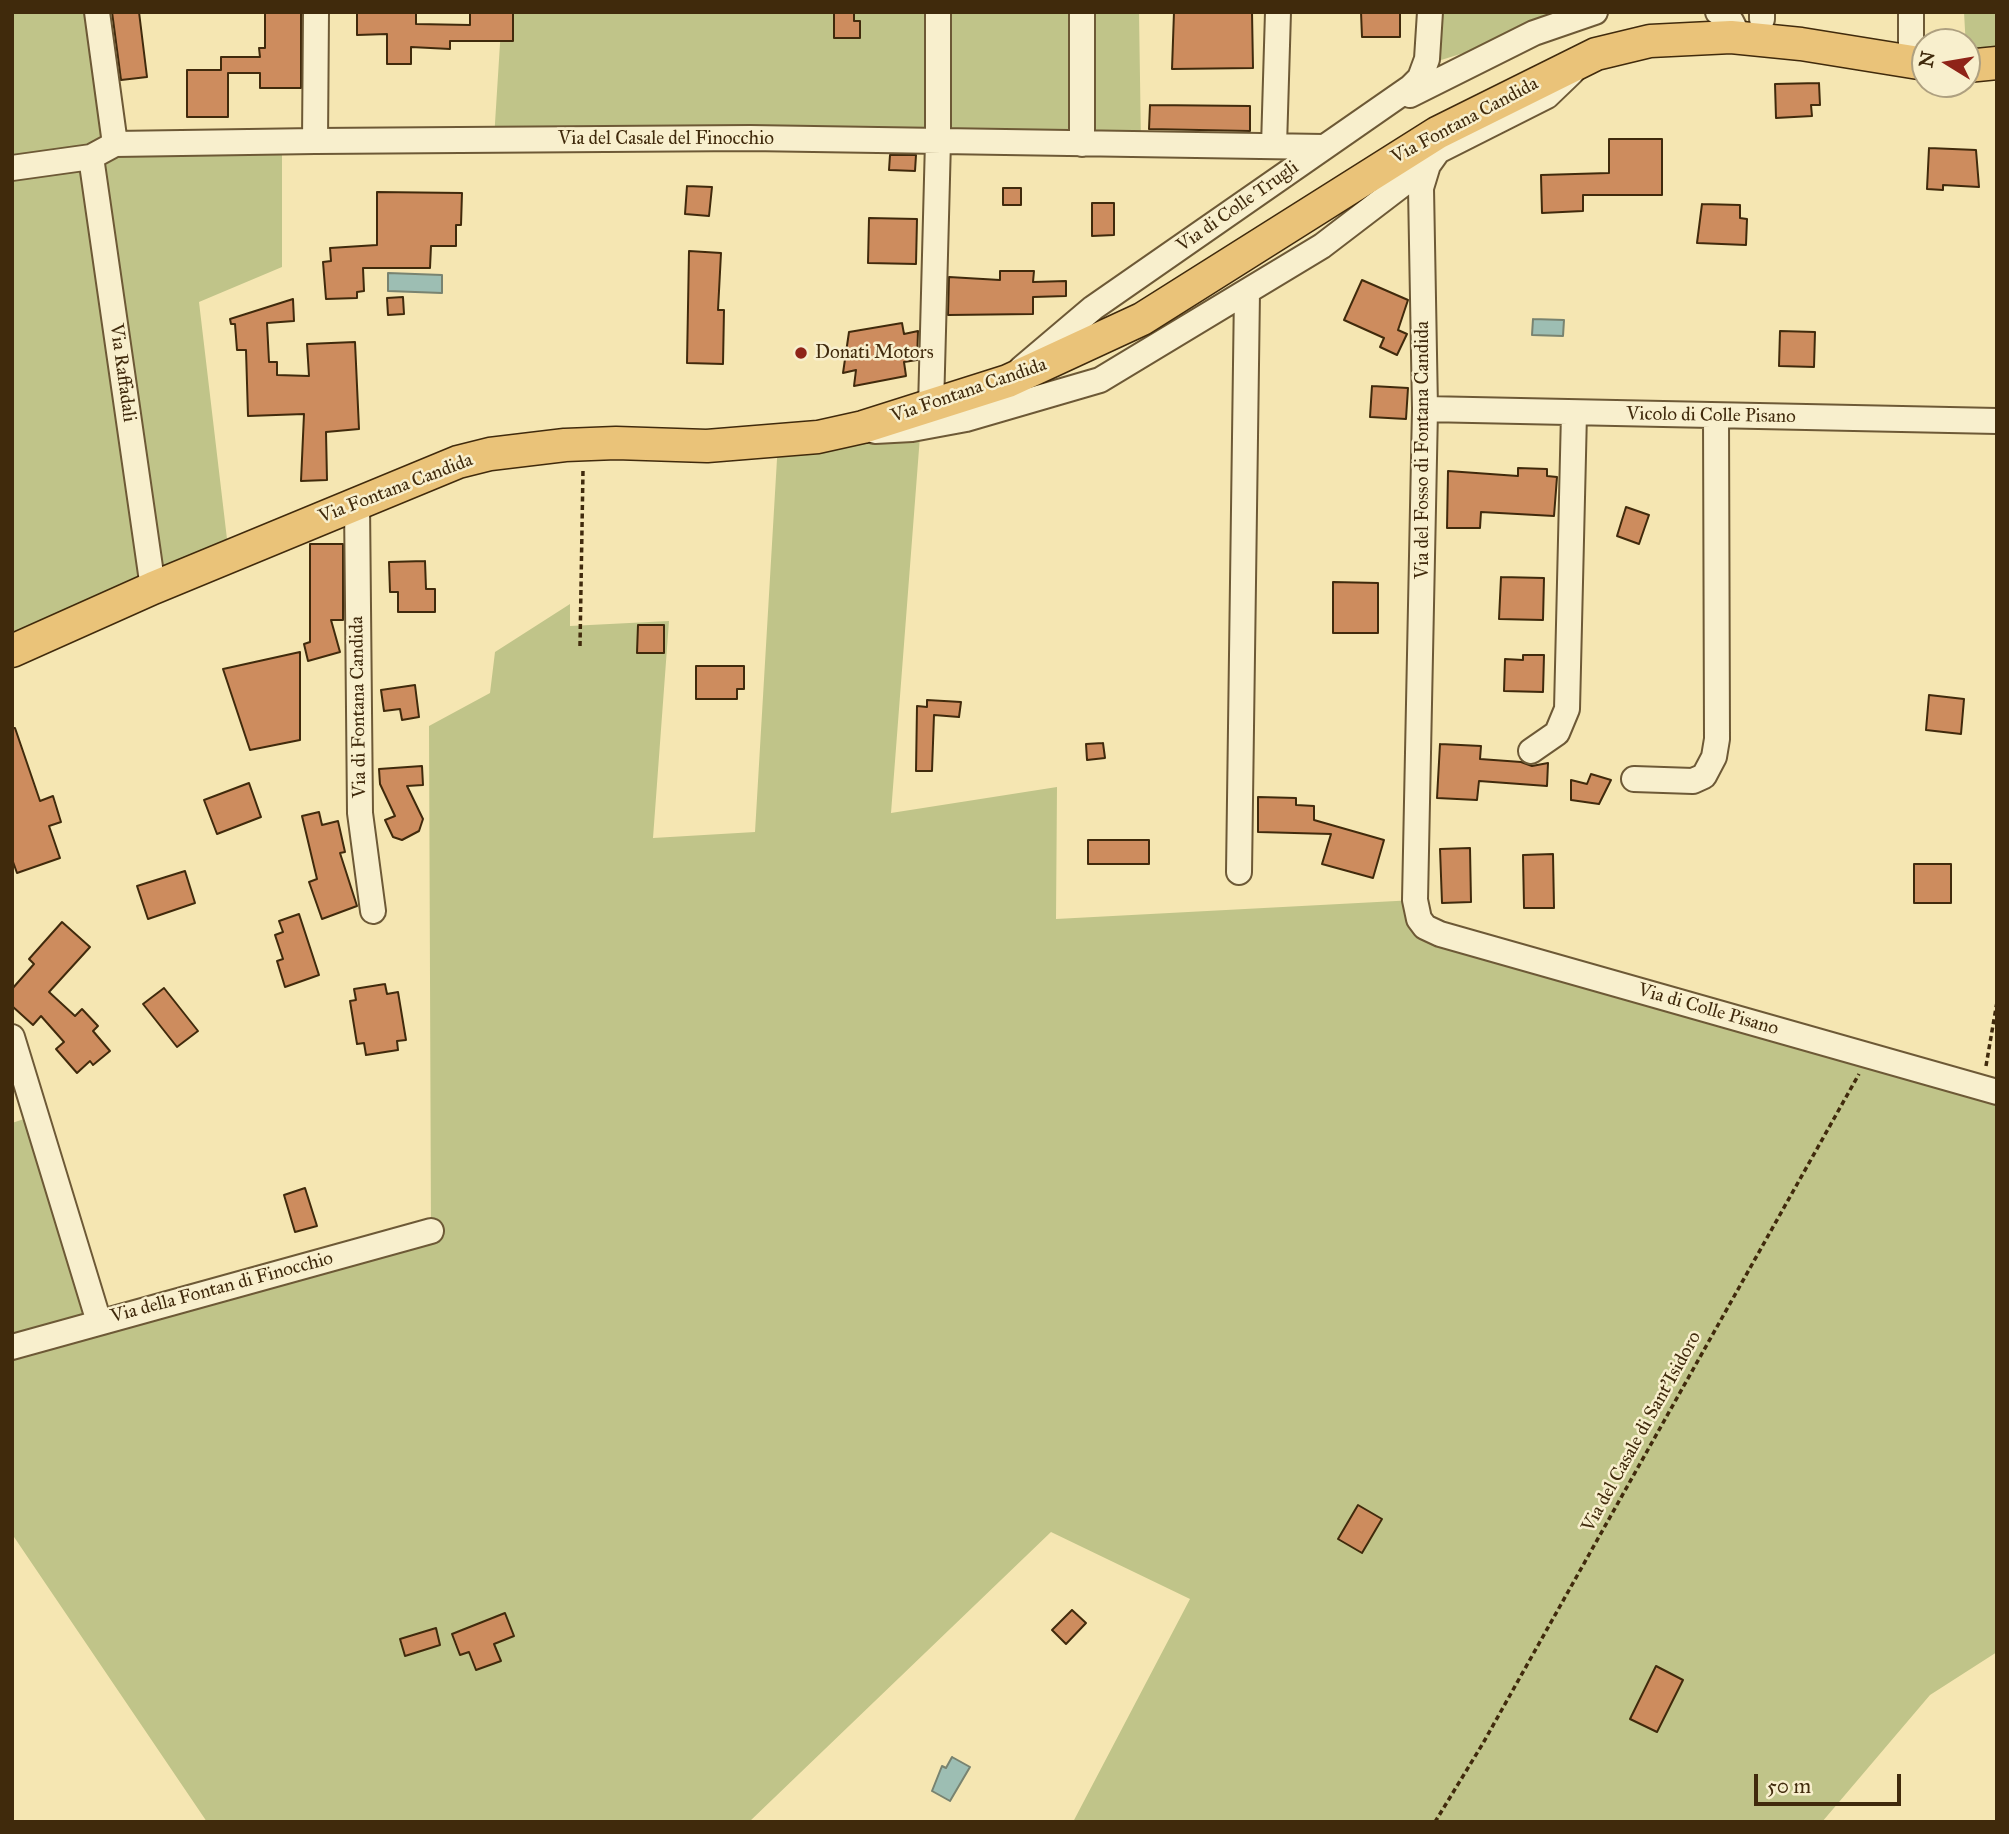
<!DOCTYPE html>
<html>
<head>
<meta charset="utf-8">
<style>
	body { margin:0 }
	#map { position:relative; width:2009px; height:1834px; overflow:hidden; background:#f5e6b2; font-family:"IM FELL Great Primer",serif }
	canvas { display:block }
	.frame { position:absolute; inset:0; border:14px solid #402a0c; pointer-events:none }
	.north { position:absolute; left:1911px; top:28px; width:70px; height:70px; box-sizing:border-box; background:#f8efcd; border:2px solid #aea080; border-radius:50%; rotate:281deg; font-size:19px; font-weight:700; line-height:28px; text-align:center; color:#402a0c }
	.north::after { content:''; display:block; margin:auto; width:24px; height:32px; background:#8f2418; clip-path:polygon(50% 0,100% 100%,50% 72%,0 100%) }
	.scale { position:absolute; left:1754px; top:1774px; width:147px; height:32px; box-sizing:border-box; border:4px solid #402a0c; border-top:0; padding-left:9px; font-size:21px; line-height:24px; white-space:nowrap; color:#402a0c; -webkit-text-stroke:5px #f8efcd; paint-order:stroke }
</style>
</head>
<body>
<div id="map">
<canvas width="2009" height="1834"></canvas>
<div class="frame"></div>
<div class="north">N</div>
<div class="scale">50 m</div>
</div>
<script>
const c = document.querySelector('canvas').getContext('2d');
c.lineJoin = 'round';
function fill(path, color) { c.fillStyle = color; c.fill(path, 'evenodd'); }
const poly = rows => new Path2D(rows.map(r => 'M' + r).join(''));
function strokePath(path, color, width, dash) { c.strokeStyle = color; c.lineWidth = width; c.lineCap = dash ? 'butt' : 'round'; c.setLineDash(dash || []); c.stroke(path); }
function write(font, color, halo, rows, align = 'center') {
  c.font = font + ' "IM FELL Great Primer",serif'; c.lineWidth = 5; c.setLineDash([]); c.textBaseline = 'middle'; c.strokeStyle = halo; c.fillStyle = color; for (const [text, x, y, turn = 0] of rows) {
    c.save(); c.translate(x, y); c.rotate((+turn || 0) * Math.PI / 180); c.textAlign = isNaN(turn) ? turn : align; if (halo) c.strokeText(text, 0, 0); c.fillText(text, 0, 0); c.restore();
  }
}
const green = poly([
	[12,12,97,12,116,144,282,142,282,267,199,302,229,556,12,651],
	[502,12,1139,12,1141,145,494,139],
	[1430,12,1551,12,1551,26,1425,65],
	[1964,12,1997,12,1997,63,1967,66],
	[922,410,891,813,1057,787,1056,919,1415,900,1419,919,1997,1092,1997,1652,1930,1695,1822,1822,1073,1822,1190,1599,1051,1532,749,1822,207,1822,12,1534,12,1123,36,1115,100,1322,431,1231,429,726,490,693,495,652,570,604,570,626,669,621,653,838,755,832,778,442]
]);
const water = poly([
	[388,273,442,275,442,293,388,291,388,273],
	[1533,319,1564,320,1563,336,1532,335,1533,319],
	[952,1757,970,1767,950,1801,932,1791,942,1766,946,1768,952,1757]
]);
const building = poly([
	[112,12,139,12,147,77,121,80,112,12],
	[265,12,301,12,301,88,260,88,260,73,228,73,228,117,187,117,187,70,221,70,221,57,260,57,259,48,265,48,265,12],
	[357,12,416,12,416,24,470,25,470,12,513,12,513,41,450,41,450,49,411,47,411,64,387,64,387,34,357,35,357,12],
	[834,12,854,12,854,21,860,21,860,38,834,38,834,12],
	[1174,12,1252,12,1253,68,1172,69,1174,12],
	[1361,12,1400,12,1400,37,1362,37,1361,12],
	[1819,83,1820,105,1811,105,1812,116,1776,118,1775,84,1819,83],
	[1150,105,1250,106,1250,131,1149,129,1150,105],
	[1609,139,1662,139,1662,195,1583,195,1583,211,1542,213,1541,175,1609,173,1609,139],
	[1929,148,1976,150,1979,187,1943,185,1943,190,1927,189,1929,148],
	[890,155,916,155,915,171,889,170,890,155],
	[687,186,712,187,709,216,685,214,687,186],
	[1003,188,1021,188,1021,205,1003,205,1003,188],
	[377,192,462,193,461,225,456,225,456,246,431,246,430,268,363,268,364,291,357,292,357,298,326,299,323,262,331,261,330,248,377,245,377,192],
	[1092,203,1114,203,1114,235,1092,236,1092,203],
	[1702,204,1740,205,1740,218,1747,219,1746,245,1697,243,1702,204],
	[869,218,917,219,916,264,868,263,869,218],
	[689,251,721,253,718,310,724,310,723,364,687,363,689,251],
	[1000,271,1034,271,1033,282,1066,281,1066,296,1033,297,1033,314,948,315,949,277,1000,280,1000,271],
	[1362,280,1408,300,1398,330,1407,334,1397,355,1380,347,1384,338,1344,320,1362,280],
	[403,297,404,314,388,315,387,298,403,297],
	[293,299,294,321,267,323,269,362,277,362,277,375,309,376,307,344,355,342,359,429,326,432,327,480,301,481,304,414,248,416,246,350,237,350,235,324,231,324,230,319,293,299],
	[902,323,904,334,918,331,917,360,904,362,906,376,854,386,856,370,843,373,849,332,902,323],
	[1780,331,1815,332,1814,367,1779,366,1780,331],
	[1372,386,1408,388,1406,419,1370,417,1372,386],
	[1518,468,1547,469,1547,476,1557,477,1554,516,1481,512,1480,528,1447,528,1448,471,1518,476,1518,468],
	[1626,507,1649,515,1639,544,1617,536,1626,507],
	[310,544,343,544,343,620,331,620,340,652,308,661,304,644,310,642,310,544],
	[425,561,426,589,435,589,435,612,398,612,398,592,390,592,389,562,425,561],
	[1501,577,1544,578,1543,620,1499,619,1501,577],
	[1333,582,1378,583,1378,633,1333,633,1333,582],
	[638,625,664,625,664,653,637,653,638,625],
	[300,652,300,740,250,750,223,669,300,652],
	[1523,655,1544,655,1543,692,1504,691,1505,659,1523,660,1523,655],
	[696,666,744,666,744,689,737,689,737,699,696,699,696,666],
	[415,685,419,717,402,720,400,709,384,711,381,690,415,685],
	[1929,695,1964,699,1961,734,1926,730,1929,695],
	[927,700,961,702,959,717,934,715,932,771,916,771,917,706,927,707,927,700],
	[12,728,15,728,40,801,53,796,61,822,49,826,60,858,17,873,12,859,12,728],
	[1103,743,1105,758,1087,760,1086,744,1103,743],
	[1440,744,1481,746,1480,759,1521,762,1532,766,1548,763,1547,786,1479,781,1477,800,1437,798,1440,744],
	[422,766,423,785,407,786,423,819,419,831,402,840,393,837,385,820,395,816,380,784,379,769,422,766],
	[1591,774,1611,780,1599,804,1571,800,1571,780,1587,784,1591,774],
	[249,783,261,817,217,834,204,800,249,783],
	[1258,797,1296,798,1296,805,1314,806,1314,820,1384,840,1373,878,1322,864,1331,834,1258,832,1258,797],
	[319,812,322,825,338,821,345,852,340,853,357,906,322,919,309,882,317,879,302,816,319,812],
	[1088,840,1149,840,1149,864,1088,864,1088,840],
	[1470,848,1471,902,1442,903,1440,849,1470,848],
	[1553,854,1554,908,1524,908,1523,855,1553,854],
	[1914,864,1951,864,1951,903,1914,903,1914,864],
	[185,871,195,903,148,919,137,886,185,871],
	[299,914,319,975,285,987,277,961,283,959,275,935,283,932,279,921,299,914],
	[62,922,90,947,49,992,75,1016,82,1009,98,1026,93,1031,110,1051,93,1065,90,1061,77,1073,56,1049,64,1042,41,1016,33,1025,12,1006,12,989,34,964,29,959,62,922],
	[385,984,387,994,398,992,406,1040,397,1041,398,1050,366,1055,364,1043,357,1044,350,1001,356,1000,354,989,385,984],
	[164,988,198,1031,177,1047,143,1004,164,988],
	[305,1188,317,1226,295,1232,284,1195,305,1188],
	[1358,1505,1382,1519,1362,1553,1338,1539,1358,1505],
	[1072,1610,1086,1623,1066,1644,1052,1630,1072,1610],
	[505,1613,514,1636,494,1644,501,1661,476,1670,469,1652,460,1655,452,1634,505,1613],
	[436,1628,440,1645,405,1656,400,1639,436,1628],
	[1656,1666,1683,1680,1657,1732,1630,1719,1656,1666]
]);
const path = poly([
	[580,646,583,470],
	[1986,1066,1997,1002],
	[1435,1822,1482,1745,1859,1074]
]);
const minor = poly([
	[97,12,115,144],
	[1718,12,1731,21,1739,37],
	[1762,12,1762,19],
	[1911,62,1911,12],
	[1572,72,1547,96,1438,151,1428,165,1421,188,1425,409,1415,900,1419,919,1425,927,1440,934,1997,1092],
	[1410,95,1534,33,1595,12],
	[315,141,316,12],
	[1082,144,1082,12],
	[1274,146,1278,12],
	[91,157,153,588],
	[12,168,91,157,115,144,315,141,750,138,1324,147],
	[1021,369,1093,308,1411,87,1420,78,1427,59,1430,12],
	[931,407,938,141,938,12],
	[1425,409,1997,421],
	[875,431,912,429,966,419,1100,380,1322,246,1428,165],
	[357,503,360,813,373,911],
	[1531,751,1557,733,1567,709,1574,413],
	[1634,779,1693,781,1704,776,1714,757,1717,739,1716,416],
	[1239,872,1247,292],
	[12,1037,99,1322],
	[12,1347,431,1231]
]);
const major = poly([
	[1967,66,1997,63],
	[12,651,153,588,458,462,490,454,565,445,616,443,707,446,818,437,863,427,1008,381,1142,319,1437,133,1596,54,1650,41,1731,37,1801,44,1925,64]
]);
const markers = [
	[801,353,7,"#8f2418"]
];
const streetNames = [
	["Via Fontana Candida",1465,121,-28],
	["Via del Casale del Finocchio",666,139],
	["Via di Colle Trugli",1238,207,-35],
	["Via Raffadali",122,373,82],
	["Via Fontana Candida",969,391,-19],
	["Vicolo di Colle Pisano",1711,416,1],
	["Via del Fosso di Fontana Candida",1423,450,-90],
	["Via Fontana Candida",396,489,-21],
	["Via di Fontana Candida",359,707,-91],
	["Via di Colle Pisano",1708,1010,16],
	["Via della Fontan di Finocchio",222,1288,-15],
	["Via del Casale di Sant'Isidoro",1642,1432,-61]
];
const poiNames = [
	["Donati Motors",815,353]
];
fill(green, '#c0c489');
fill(water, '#9dbeb3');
strokePath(water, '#788370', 2);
fill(building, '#cd8c5e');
strokePath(building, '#402a0c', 2);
strokePath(minor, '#6d5936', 28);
strokePath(major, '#402a0c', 35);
strokePath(path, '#402a0c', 3.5, [5, 3.5]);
strokePath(minor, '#f8efcd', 24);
strokePath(major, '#eac379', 32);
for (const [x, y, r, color] of markers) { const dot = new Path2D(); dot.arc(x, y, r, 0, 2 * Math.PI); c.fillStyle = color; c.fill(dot); strokePath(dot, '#f8efcd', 2.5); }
write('19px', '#402a0c', '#f8efcd', streetNames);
write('19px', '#402a0c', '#f8efcd', poiNames, 'left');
</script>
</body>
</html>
